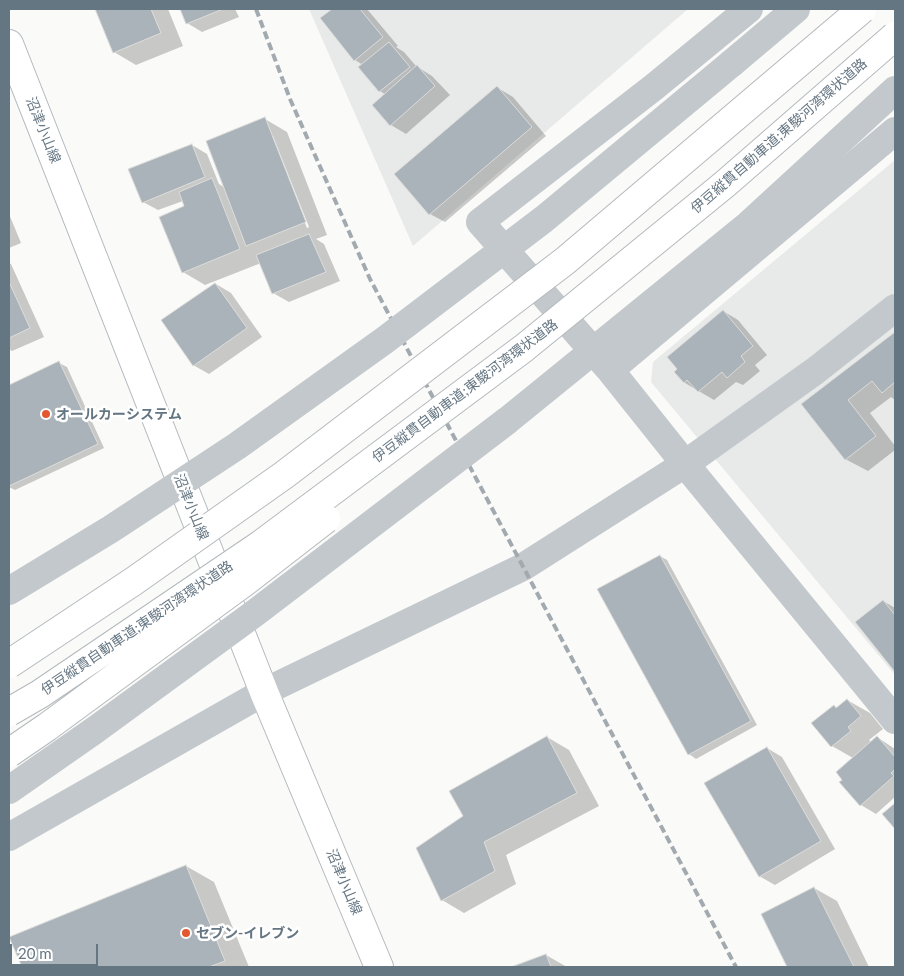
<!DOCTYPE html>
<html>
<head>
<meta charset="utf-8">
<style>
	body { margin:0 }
	#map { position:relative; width:904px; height:976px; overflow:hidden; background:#fafaf8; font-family:Lato,sans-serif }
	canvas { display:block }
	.frame { position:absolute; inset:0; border:10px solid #657683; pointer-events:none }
	.scale { position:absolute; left:10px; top:944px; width:88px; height:22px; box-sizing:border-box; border:2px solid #657683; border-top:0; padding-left:6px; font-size:15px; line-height:18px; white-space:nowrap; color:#657683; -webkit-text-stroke:4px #fff; paint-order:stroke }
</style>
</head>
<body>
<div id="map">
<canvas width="904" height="976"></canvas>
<div class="frame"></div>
<div class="scale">20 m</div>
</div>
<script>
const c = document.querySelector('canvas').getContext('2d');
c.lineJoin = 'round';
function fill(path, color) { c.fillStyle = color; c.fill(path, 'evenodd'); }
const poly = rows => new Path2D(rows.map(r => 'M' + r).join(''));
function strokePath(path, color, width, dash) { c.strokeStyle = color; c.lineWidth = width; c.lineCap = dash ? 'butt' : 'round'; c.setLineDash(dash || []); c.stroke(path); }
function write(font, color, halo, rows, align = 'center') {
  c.font = font + ' Lato,"Noto Sans JP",sans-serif'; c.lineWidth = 5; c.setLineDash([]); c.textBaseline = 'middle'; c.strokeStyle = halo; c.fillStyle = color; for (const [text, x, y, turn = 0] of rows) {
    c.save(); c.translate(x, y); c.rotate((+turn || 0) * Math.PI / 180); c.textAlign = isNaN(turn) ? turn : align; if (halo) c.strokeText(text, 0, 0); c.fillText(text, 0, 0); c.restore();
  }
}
const built = poly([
	[309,9,688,9,413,246],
	[895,160,895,675,651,382,653,362]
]);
const shadow = poly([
	[97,9,168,9,183,46,136,65,114,52],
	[181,9,235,9,239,17,202,32,187,23],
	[334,9,367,9,398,46,396,47,404,52,416,66,432,76,450,95,406,134,391,125,386,95,380,91,363,65,355,60,321,19],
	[498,88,513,97,546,136,445,222,430,214],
	[265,119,287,132,327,235,316,239,324,244,340,281,289,302,273,293,261,263,205,285,183,272,186,207,183,201,158,210,143,202,192,145,207,154,219,184,225,188],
	[271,136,273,136,309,227,307,228],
	[9,214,21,243,9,248],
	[9,263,11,264,44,337,12,351,9,349],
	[216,284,231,293,262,337,209,374,193,365],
	[723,311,738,320,767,355,755,365,760,371,743,385,736,382,714,400,685,383,676,372],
	[895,333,895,400,891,397,870,413,895,446,895,450,868,471,845,459,803,405],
	[59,363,67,367,104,448,15,490,9,487,9,386],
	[660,556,667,560,757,725,696,759,689,754],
	[883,601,895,608,895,670,857,622],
	[847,700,870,713,883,729,869,740,871,742,877,737,895,749,895,797,876,814,861,805,853,758,832,746,834,706,838,708],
	[547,737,569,750,599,806,506,855,516,884,464,913,442,900,465,817],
	[767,748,782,757,835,849,775,885,759,876],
	[186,866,214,882,249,967,23,967,11,938],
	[814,888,837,901,869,967,789,967,762,914],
	[546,955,567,967,515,967]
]);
const building = poly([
	[95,9,151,9,161,33,113,53,95,9],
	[180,9,223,9,186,24,180,9],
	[332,9,360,9,383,37,354,61,320,18,332,9],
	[389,42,410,67,379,92,358,67,389,42],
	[417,65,435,86,390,126,372,105,417,65],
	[497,86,532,127,429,215,394,174,497,86],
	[265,117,306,222,246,246,206,141,265,117],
	[192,144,205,177,142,203,128,169,192,144],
	[212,178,240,249,182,273,159,217,184,206,179,192,212,178],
	[309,234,326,272,272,294,256,255,309,234],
	[9,282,30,328,9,338,9,282],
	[215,283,247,328,193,366,161,320,215,283],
	[723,310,753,346,741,356,745,362,727,378,722,372,698,392,687,380,684,383,674,372,677,369,667,357,723,310],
	[895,332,895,382,882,393,872,381,848,400,876,436,845,460,801,404,895,332],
	[59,361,98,444,9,486,9,385,59,361],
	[660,555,751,721,688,755,597,589,660,555],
	[883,600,895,615,895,672,855,622,883,600],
	[847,699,861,716,848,727,851,731,831,747,811,723,834,705,836,708,847,699],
	[547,736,577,793,484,842,495,871,441,901,416,848,463,816,449,791,547,736],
	[877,736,895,757,895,769,891,773,894,776,860,806,839,782,842,780,836,772,877,736],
	[767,747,821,841,759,877,704,783,767,747],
	[895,803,895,829,882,814,895,803],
	[186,865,225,961,209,967,22,967,9,937,186,865],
	[814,887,854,967,787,967,761,914,814,887],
	[546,954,551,967,511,967,546,954]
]);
const minor = poly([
	[685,464,815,371,895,308]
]);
const tertiary = poly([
	[732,63,796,9],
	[610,370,895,131],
	[685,464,610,370,480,222,654,87,749,9],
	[9,837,264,692,523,567,685,464,895,720]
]);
const secondary = poly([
	[9,44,264,692,379,967]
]);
const rail = poly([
	[256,9,290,99,370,279,736,967]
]);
const tertiaryBridge = poly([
	[9,591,111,529,237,446,385,340,544,219,732,63],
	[9,790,95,730,255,613,508,420,748,225,895,90]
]);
const motorwayBridge = poly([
	[9,664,134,581,284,475,565,261,862,9],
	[9,712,40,694,260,545,524,348,725,184,895,36],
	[9,753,47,727,246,581,326,519]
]);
const markers = [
	[46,414,5,"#e4572e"],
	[186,933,5,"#e4572e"]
];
const streetNames = [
	["沼津小山線",43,130,68],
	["伊豆縦貫自動車道;東駿河湾環状道路",779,136,-41],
	["伊豆縦貫自動車道;東駿河湾環状道路",465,391,-37],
	["沼津小山線",191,507,68],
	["伊豆縦貫自動車道;東駿河湾環状道路",137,628,-34],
	["沼津小山線",344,882,67]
];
const poiNames = [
	["オールカーシステム",56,414],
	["セブン-イレブン",196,933]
];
fill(built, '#e8e9e9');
fill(shadow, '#0003');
fill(building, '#aab3b9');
strokePath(building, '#dcdcda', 1);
strokePath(secondary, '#b3babf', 30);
strokePath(minor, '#c3c8cc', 28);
strokePath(tertiary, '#c3c8cc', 28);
strokePath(secondary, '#fff', 28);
strokePath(rail, '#a2aab0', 4, [8, 4]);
strokePath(motorwayBridge, '#b4b9bd', 30, []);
strokePath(tertiaryBridge, '#c3c8cc', 28);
strokePath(motorwayBridge, '#fff', 28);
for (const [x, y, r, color] of markers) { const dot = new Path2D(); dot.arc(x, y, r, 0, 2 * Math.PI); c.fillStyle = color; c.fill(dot); strokePath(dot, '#fff', 2); }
write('14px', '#657683', '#fff', streetNames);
write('bold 14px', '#657683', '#fff', poiNames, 'left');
</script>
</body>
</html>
